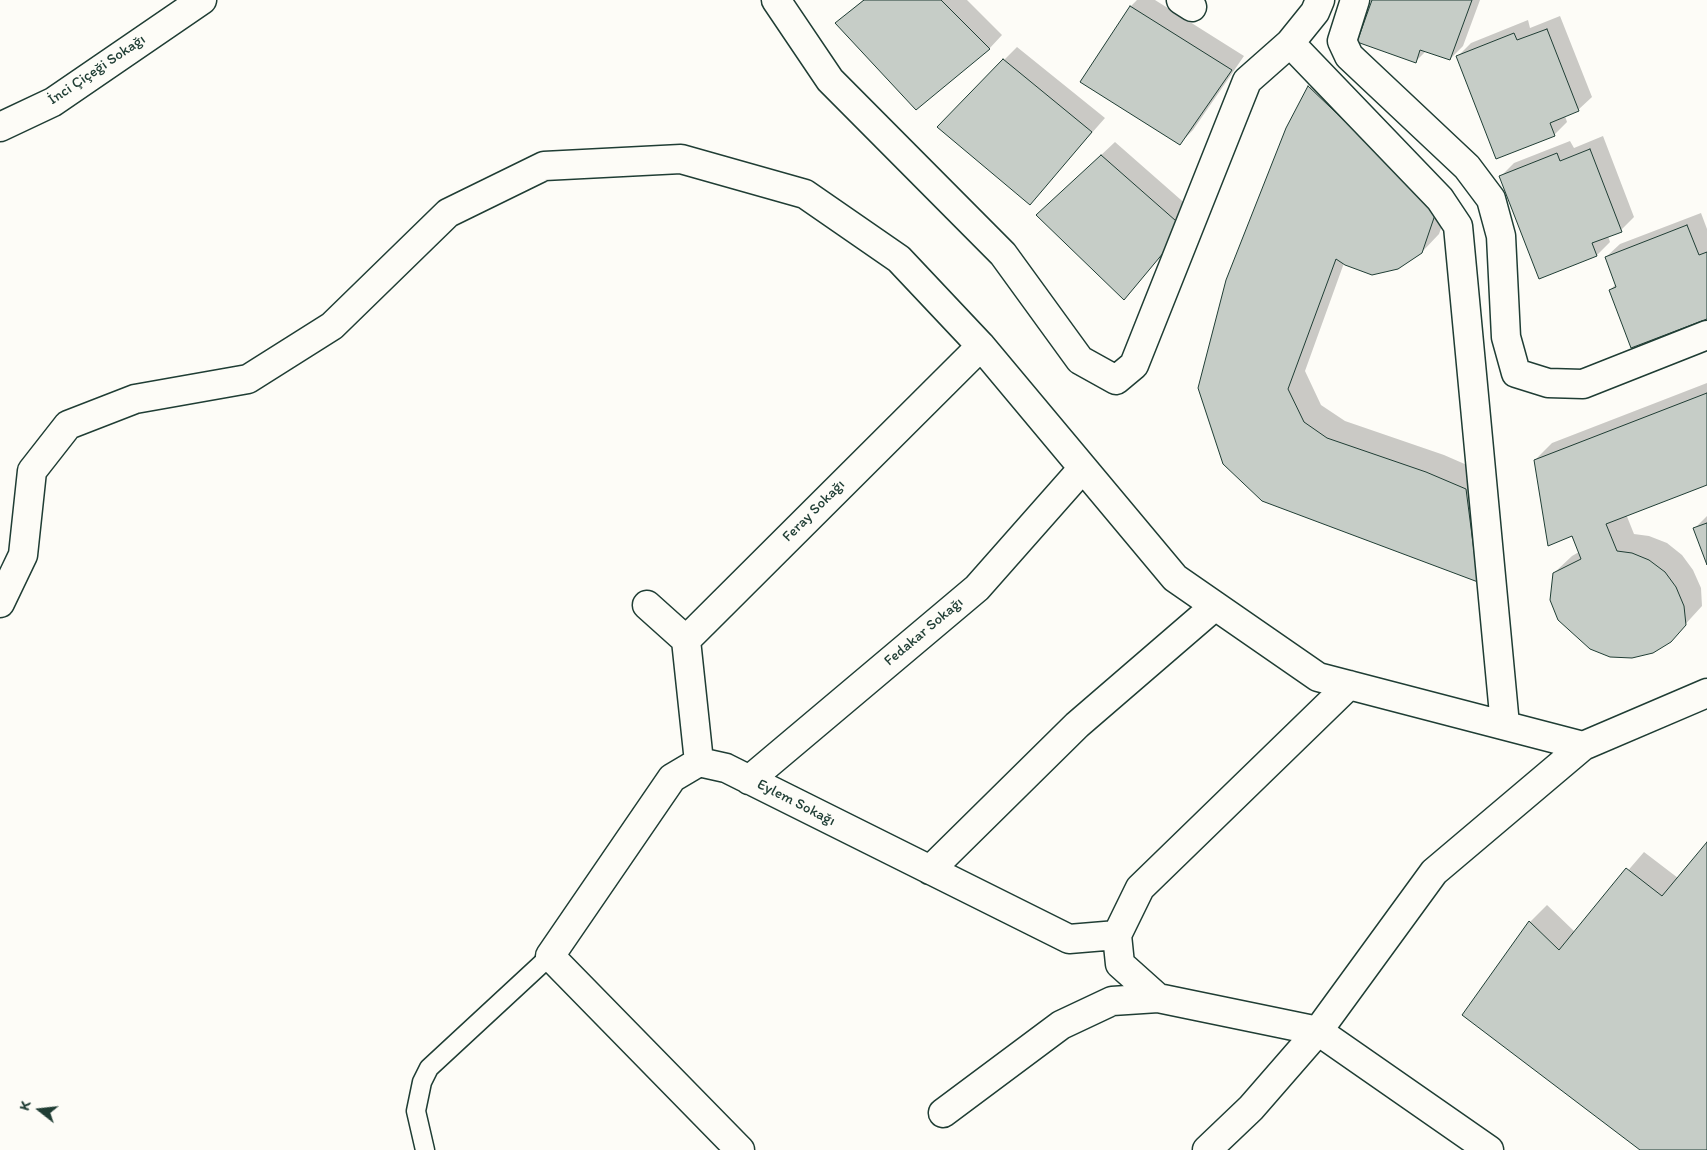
<!DOCTYPE html>
<html>
<head>
<meta charset="utf-8">
<style>
	body { margin:0 }
	#map { position:relative; width:1707px; height:1150px; overflow:hidden; background:#fdfcf7; font-family:Itim,sans-serif }
	canvas { display:block }
	.north { position:absolute; left:15px; top:1085px; width:50px; height:50px; -webkit-text-stroke:4px #fdfcf7; paint-order:stroke; rotate:286deg; font-size:14px; font-weight:700; line-height:20px; text-align:center; color:#1f3d34 }
	.north::after { content:''; display:block; margin:auto; width:18px; height:22px; background:#1f3d34; clip-path:polygon(50% 0,100% 100%,50% 72%,0 100%) }
</style>
</head>
<body>
<div id="map">
<canvas width="1707" height="1150"></canvas>
<div class="north">K</div>
</div>
<script>
const c = document.querySelector('canvas').getContext('2d');
c.lineJoin = 'round';
function fill(path, color) { c.fillStyle = color; c.fill(path, 'evenodd'); }
const poly = rows => new Path2D(rows.map(r => 'M' + r).join(''));
function strokePath(path, color, width, dash) { c.strokeStyle = color; c.lineWidth = width; c.lineCap = dash ? 'butt' : 'round'; c.setLineDash(dash || []); c.stroke(path); }
function write(font, color, halo, rows, align = 'center') {
  c.font = font + ' Itim,sans-serif'; c.lineWidth = 4; c.setLineDash([]); c.textBaseline = 'middle'; c.strokeStyle = halo; c.fillStyle = color; for (const [text, x, y, turn = 0] of rows) {
    c.save(); c.translate(x, y); c.rotate((+turn || 0) * Math.PI / 180); c.textAlign = isNaN(turn) ? turn : align; if (halo) c.strokeText(text, 0, 0); c.fillText(text, 0, 0); c.restore();
  }
}
const shadow = poly([
	[863,0,967,0,1002,35,989,49,837,23],
	[1137,0,1155,0,1244,56,1193,130,1180,143,1131,6],
	[1373,0,1480,0,1463,46,1450,59,1426,51,1415,62],
	[1560,16,1592,97,1578,110,1565,116,1567,122,1554,135,1458,56,1471,43,1528,20,1530,28],
	[1017,47,1105,118,1030,203,1004,60],
	[1327,70,1454,192,1439,234,1422,252,1344,263,1305,371,1321,405,1345,421,1444,455,1483,472,1478,581,1263,500,1287,128,1310,87],
	[1603,136,1634,217,1621,230,1608,236,1610,242,1597,255,1540,278,1500,177,1514,163,1570,141,1574,148],
	[1115,142,1197,214,1124,298,1051,202],
	[1701,213,1707,229,1707,318,1610,290,1616,284,1606,257,1620,244],
	[1707,383,1707,483,1626,514,1634,534,1649,536,1667,543,1682,555,1693,570,1701,588,1702,606,1670,641,1591,648,1559,619,1554,573,1572,556,1579,552,1535,460,1552,443],
	[1707,516,1707,562,1695,528],
	[1707,844,1707,1150,1644,1150,1530,922,1547,905,1575,932,1644,852,1678,878]
]);
const building = poly([
	[864,0,941,0,990,49,916,110,835,23,864,0],
	[1372,0,1472,0,1450,60,1420,50,1416,63,1357,42,1372,0],
	[1130,6,1232,70,1180,145,1080,82,1130,6],
	[1547,29,1579,111,1550,123,1555,136,1496,159,1456,56,1514,33,1517,40,1547,29],
	[1003,59,1092,132,1030,205,937,127,1003,59],
	[1308,86,1437,209,1422,253,1398,269,1372,275,1345,265,1336,259,1288,389,1304,422,1327,438,1426,472,1466,489,1478,582,1262,501,1223,464,1198,388,1226,280,1286,128,1308,86],
	[1590,149,1622,232,1592,243,1597,256,1539,279,1499,176,1557,153,1560,161,1590,149],
	[1101,155,1184,228,1124,300,1036,215,1101,155],
	[1687,225,1699,255,1707,252,1707,319,1631,348,1609,290,1616,287,1605,257,1687,225],
	[1707,393,1707,485,1606,524,1617,551,1632,553,1649,560,1665,572,1676,587,1684,606,1686,625,1671,642,1653,653,1632,658,1610,657,1590,649,1558,620,1550,600,1553,573,1581,559,1572,536,1548,546,1534,460,1707,393],
	[1707,523,1707,565,1693,528,1707,523],
	[1707,842,1707,1150,1640,1150,1462,1015,1529,921,1559,950,1626,868,1662,896,1707,842]
]);
const lane = poly([
	[425,1150,416,1111,422,1082,429,1068,550,956]
]);
const street = poly([
	[776,0,830,80,1003,254,1080,360,1116,380,1134,365,1247,81,1290,43,1315,12,1320,0],
	[1181,0,1192,7],
	[1355,0,1342,41,1349,56,1467,167,1491,199,1501,236,1506,337,1516,373,1548,383,1583,384,1707,335],
	[1290,43,1440,199,1458,226,1505,725],
	[0,127,53,102,202,0],
	[0,603,23,555,32,471,68,425,135,399,248,379,332,326,448,213,544,166,681,159,805,194,899,259,981,346,1175,578,1318,677,1583,746,1707,693],
	[647,605,686,640,981,346],
	[686,640,699,762],
	[1349,685,1140,888,1117,935,1120,964,1158,998,1318,1031,1489,1150],
	[749,780,977,588,1083,468],
	[930,870,1077,725,1215,606],
	[943,1113,1061,1025,1112,1001,1158,998],
	[740,1150,550,956,672,778,699,762,726,768,1069,939,1117,935],
	[1207,1150,1251,1108,1318,1031,1434,872,1583,746]
]);
const streetNames = [
	["İnci Çiçeği Sokağı",97,70,-34],
	["Feray Sokağı",814,511,-45],
	["Fedakar Sokağı",924,632,-40],
	["Eylem Sokağı",796,803,27]
];
fill(shadow, '#0003');
fill(building, '#c6cdc7');
strokePath(building, '#1f3d34', 1);
strokePath(lane, '#1f3d34', 21);
strokePath(street, '#1f3d34', 31);
strokePath(lane, '#fdfcf7', 18);
strokePath(street, '#fdfcf7', 28);
write('15px', '#1f3d34', '#fdfcf7', streetNames);
</script>
</body>
</html>
